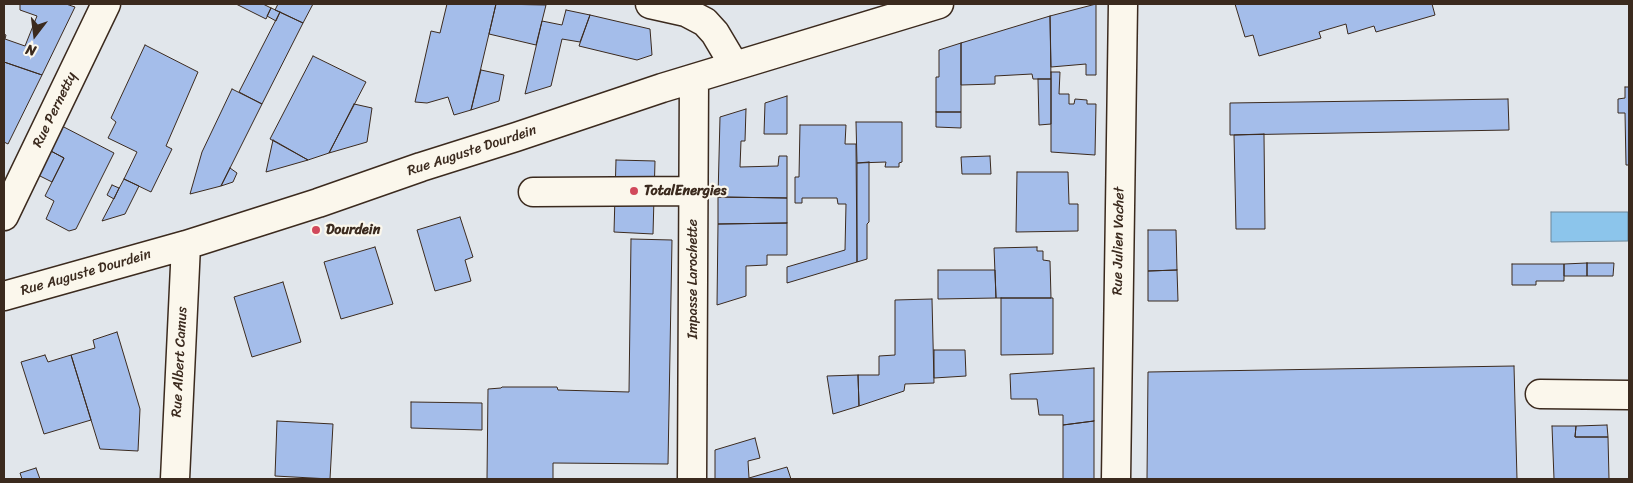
<!DOCTYPE html>
<html>
<head>
<meta charset="utf-8">
<style>
	body { margin:0 }
	#map { position:relative; width:1633px; height:483px; overflow:hidden; background:#e1e6eb; font-family:Sriracha,sans-serif }
	canvas { display:block }
	.frame { position:absolute; inset:0; border:5px solid #3b2a1e; pointer-events:none }
	.north { position:absolute; left:10px; top:10px; width:50px; height:50px; -webkit-text-stroke:4px #fbf7ec; paint-order:stroke; rotate:195deg; font-size:14px; font-weight:700; line-height:20px; text-align:center; color:#3b2a1e }
	.north::after { content:''; display:block; margin:auto; width:18px; height:22px; background:#3b2a1e; clip-path:polygon(50% 0,100% 100%,50% 72%,0 100%) }
</style>
</head>
<body>
<div id="map">
<canvas width="1633" height="483"></canvas>
<div class="frame"></div>
<div class="north">N</div>
</div>
<script>
const c = document.querySelector('canvas').getContext('2d');
c.lineJoin = 'round';
function fill(path, color) { c.fillStyle = color; c.fill(path, 'evenodd'); }
const poly = rows => new Path2D(rows.map(r => 'M' + r).join(''));
function strokePath(path, color, width, dash) { c.strokeStyle = color; c.lineWidth = width; c.lineCap = dash ? 'butt' : 'round'; c.setLineDash(dash || []); c.stroke(path); }
function write(font, color, halo, rows, align = 'center') {
  c.font = font + ' Sriracha,sans-serif'; c.lineWidth = 4.5; c.setLineDash([]); c.textBaseline = 'middle'; c.strokeStyle = halo; c.fillStyle = color; for (const [text, x, y, turn = 0] of rows) {
    c.save(); c.translate(x, y); c.rotate((+turn || 0) * Math.PI / 180); c.textAlign = isNaN(turn) ? turn : align; if (halo) c.strokeText(text, 0, 0); c.fillText(text, 0, 0); c.restore();
  }
}
const water = poly([
	[1551,212,1628,212,1628,241,1551,242,1551,212]
]);
const building = poly([
	[20,4,66,4,75,7,42,75,4,62,4,34,6,35,5,39,25,46,37,16,20,10,20,4],
	[236,4,263,4,271,8,266,19,236,4],
	[278,4,313,4,303,23,275,10,278,4],
	[447,4,496,4,471,110,454,115,448,97,427,103,415,102,431,31,440,33,447,4],
	[496,4,546,5,536,45,489,34,496,4],
	[1096,4,1096,75,1086,75,1086,64,1051,67,1050,16,1096,4],
	[1235,4,1432,4,1435,15,1376,32,1374,26,1348,34,1346,24,1319,32,1321,38,1259,56,1253,35,1245,37,1235,4],
	[271,8,280,12,276,21,267,16,271,8],
	[566,10,590,15,580,42,562,39,551,86,525,94,542,21,562,25,566,10],
	[280,12,303,23,262,104,239,92,280,12],
	[590,15,650,29,652,55,637,60,579,46,590,15],
	[1050,16,1051,79,1033,79,1032,74,995,76,995,84,961,85,961,43,1050,16],
	[961,43,961,112,936,112,936,77,939,77,939,50,961,43],
	[145,45,198,72,166,146,172,149,151,192,124,179,137,152,108,138,116,122,111,118,145,45],
	[313,56,366,82,329,153,308,160,270,139,313,56],
	[4,62,42,75,8,144,4,142,4,62],
	[481,70,504,75,499,101,471,110,481,70],
	[1051,72,1060,72,1059,94,1069,94,1069,104,1074,104,1075,99,1087,100,1087,104,1096,104,1095,155,1051,152,1051,72],
	[1038,79,1051,79,1051,124,1039,125,1038,79],
	[1625,87,1629,87,1629,165,1626,165,1625,113,1618,113,1618,99,1625,98,1625,87],
	[232,89,262,104,221,186,190,194,202,152,232,89],
	[787,96,787,134,764,134,765,103,787,96],
	[1508,99,1509,130,1230,135,1230,103,1508,99],
	[354,104,372,108,367,142,329,153,354,104],
	[746,109,745,141,741,141,740,167,778,166,779,156,787,156,787,198,718,197,720,117,746,109],
	[936,112,961,112,961,128,936,127,936,112],
	[856,122,902,122,902,162,899,163,899,167,885,167,886,162,857,163,856,122],
	[60,125,114,153,76,229,69,231,46,219,54,201,45,196,64,158,49,150,60,125],
	[800,125,846,125,845,144,856,144,857,262,787,283,787,267,845,250,846,204,838,204,837,198,802,198,802,203,795,203,795,177,799,177,800,125],
	[1264,134,1265,229,1236,229,1234,135,1264,134],
	[273,140,308,160,266,172,273,140],
	[49,150,64,158,52,182,36,174,49,150],
	[990,156,991,174,962,174,961,157,990,156],
	[616,160,655,161,653,234,614,232,616,160],
	[869,162,869,222,867,224,867,259,857,262,857,163,869,162],
	[230,168,237,173,233,182,221,186,230,168],
	[1017,172,1068,172,1069,204,1078,204,1078,231,1016,232,1017,172],
	[124,179,139,186,125,214,102,221,124,179],
	[112,185,119,188,114,199,107,195,112,185],
	[718,197,787,198,787,223,718,224,718,197],
	[460,217,473,257,465,260,471,281,435,291,417,230,460,217],
	[787,223,787,255,767,255,767,265,746,266,746,296,717,305,718,224,787,223],
	[1148,230,1176,230,1177,270,1148,271,1148,230],
	[631,239,672,240,668,464,553,463,553,479,487,479,488,389,501,388,502,387,557,387,558,390,629,392,631,239],
	[375,247,393,304,341,319,324,262,375,247],
	[1037,247,1037,251,1043,251,1043,260,1050,261,1051,298,996,298,994,248,1037,247],
	[1587,263,1614,263,1613,276,1587,276,1587,263],
	[1587,263,1587,276,1564,276,1564,264,1587,263],
	[1512,264,1564,264,1564,281,1536,281,1536,285,1512,285,1512,264],
	[938,270,995,270,996,298,938,299,938,270],
	[1177,270,1178,301,1148,301,1148,271,1177,270],
	[283,282,301,342,252,357,234,297,283,282],
	[1001,298,1053,298,1053,354,1001,355,1001,298],
	[932,299,934,383,905,384,904,391,859,406,858,375,879,375,879,356,895,355,895,300,932,299],
	[117,332,140,409,138,451,100,449,71,355,95,348,93,340,117,332],
	[934,350,965,350,966,376,934,378,934,350],
	[45,355,48,362,71,355,91,420,44,434,21,362,45,355],
	[1514,366,1517,479,1147,479,1148,372,1514,366],
	[1094,368,1094,421,1063,425,1063,415,1039,415,1037,399,1011,399,1010,374,1094,368],
	[858,375,859,406,833,414,827,376,858,375],
	[411,402,482,403,482,430,411,428,411,402],
	[277,421,333,424,330,479,275,476,277,421],
	[1094,421,1094,479,1063,479,1063,425,1094,421],
	[1607,425,1608,437,1575,437,1576,426,1607,425],
	[1552,426,1576,426,1575,437,1608,437,1609,479,1554,479,1552,426],
	[755,438,760,458,748,461,749,478,787,467,791,479,715,479,715,450,755,438],
	[36,468,40,479,22,479,20,473,36,468]
]);
const minor = poly([
	[650,4,686,12,705,22,715,33,734,65],
	[533,192,694,191],
	[4,216,106,4],
	[4,296,186,245,318,203,421,167,516,137,662,88,939,4],
	[1540,394,1629,395],
	[175,479,186,245],
	[692,479,694,79],
	[1116,479,1123,4]
]);
const markers = [
	[634,191,5,"#d1495b"],
	[316,230,5,"#d1495b"]
];
const streetNames = [
	["Rue Pernetty",55,110,-64],
	["Rue Auguste Dourdein",472,151,-18],
	["Rue Julien Vachet",1119,241,-89],
	["Rue Auguste Dourdein",86,273,-16],
	["Impasse Larochette",693,279,-90],
	["Rue Albert Camus",180,362,-87]
];
const poiNames = [
	["TotalEnergies",644,191],
	["Dourdein",326,230]
];
fill(water, '#8cc5eb');
strokePath(water, '#6c8799', 1);
fill(building, '#a4bdea');
strokePath(building, '#3b2a1e', 1);
strokePath(minor, '#3b2a1e', 31);
strokePath(minor, '#fbf7ec', 28);
for (const [x, y, r, color] of markers) { const dot = new Path2D(); dot.arc(x, y, r, 0, 2 * Math.PI); c.fillStyle = color; c.fill(dot); strokePath(dot, '#fbf7ec', 2); }
write('14px', '#3b2a1e', '#fbf7ec', streetNames);
write('bold 14px', '#3b2a1e', '#fbf7ec', poiNames, 'left');
</script>
</body>
</html>
